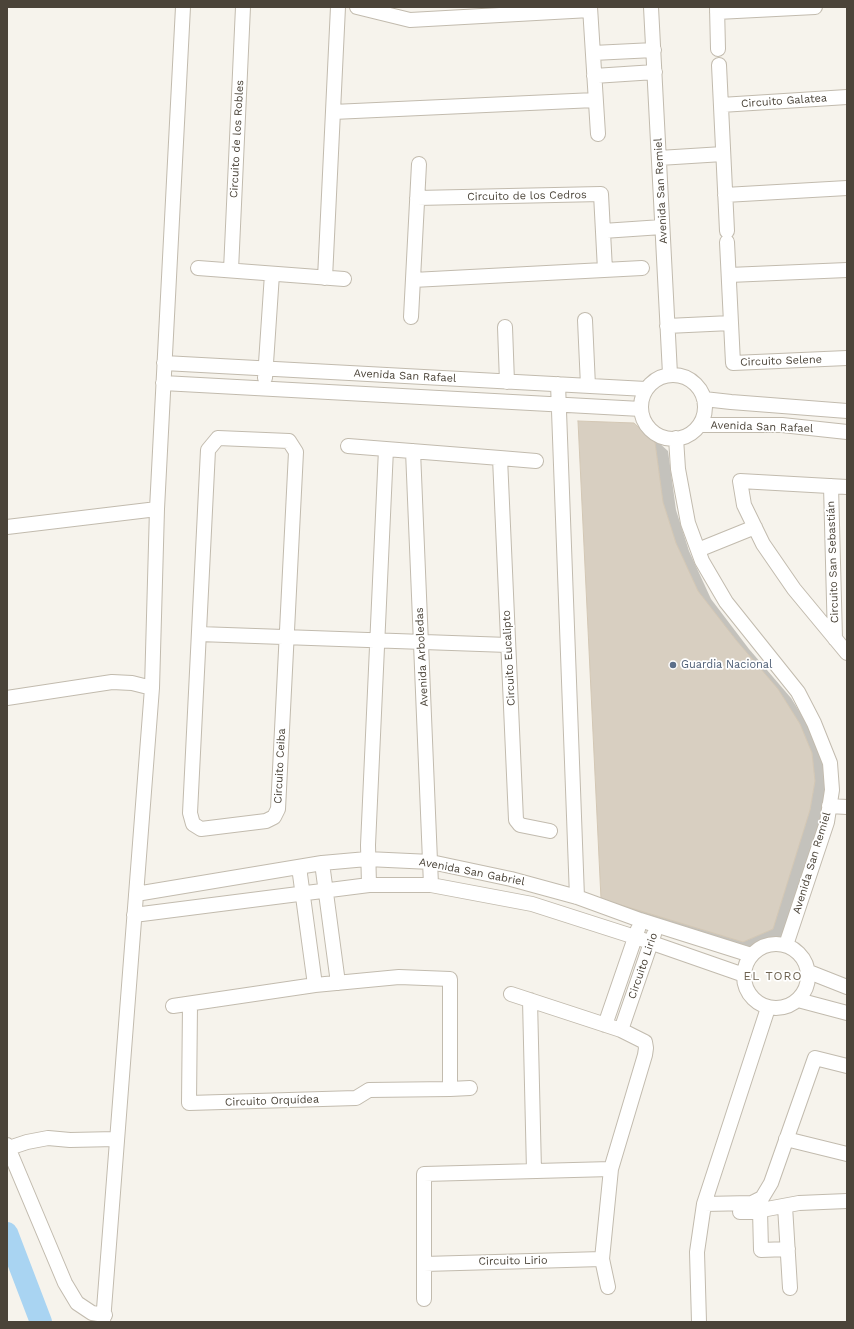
<!DOCTYPE html>
<html>
<head>
<meta charset="utf-8">
<style>
	body { margin:0 }
	#map { position:relative; width:854px; height:1329px; overflow:hidden; background:#f6f3ec; font-family:"Work Sans",sans-serif }
	canvas { display:block }
	.frame { position:absolute; inset:0; border:8px solid #4b4439; pointer-events:none }
</style>
</head>
<body>
<div id="map">
<canvas width="854" height="1329"></canvas>
<div class="frame"></div>
</div>
<script>
const c = document.querySelector('canvas').getContext('2d');
c.lineJoin = 'round';
function fill(path, color) { c.fillStyle = color; c.fill(path, 'evenodd'); }
const poly = rows => new Path2D(rows.map(r => 'M' + r).join(''));
function strokePath(path, color, width, dash) { c.strokeStyle = color; c.lineWidth = width; c.lineCap = dash ? 'butt' : 'round'; c.setLineDash(dash || []); c.stroke(path); }
function write(font, color, halo, rows, align = 'center') {
  c.font = font + ' "Work Sans",sans-serif'; c.lineWidth = 3.5; c.setLineDash([]); c.textBaseline = 'middle'; c.strokeStyle = halo; c.fillStyle = color; for (const [text, x, y, turn = 0] of rows) {
    c.save(); c.translate(x, y); c.rotate((+turn || 0) * Math.PI / 180); c.textAlign = isNaN(turn) ? turn : align; if (halo) c.strokeText(text, 0, 0); c.fillText(text, 0, 0); c.restore();
  }
}
const shadow = poly([
	[634,424,647,432,668,451,676,510,689,551,711,599,749,649,791,698,813,733,825,761,828,789,823,817,786,936,757,949,615,906,602,899]
]);
const river = poly([
	[7,1233,41,1322]
]);
const building = poly([
	[578,421,634,423,655,442,663,502,676,543,698,591,736,640,778,689,800,724,812,753,815,781,810,810,773,929,743,942,601,899,578,421]
]);
const minor = poly([
	[357,7,410,20,590,10],
	[590,7,598,134],
	[651,7,670,374],
	[717,7,718,49],
	[717,12,815,7],
	[593,53,654,50],
	[719,65,727,231],
	[594,76,655,72],
	[721,105,847,97],
	[333,112,595,100],
	[659,158,723,154],
	[725,195,847,188],
	[417,198,601,194,605,270],
	[603,231,662,227],
	[727,242,733,363,847,358],
	[198,268,344,279],
	[231,270,243,7],
	[729,275,847,270],
	[325,278,338,7],
	[413,280,642,268],
	[411,317,419,164],
	[585,320,588,386],
	[667,326,731,323],
	[505,327,507,382],
	[164,363,646,389],
	'641 407a32 32 0 1 1 64 0a32 32 0 1 1-64 0Z',
	[265,378,272,274],
	[163,383,641,409],
	[558,384,577,897],
	[704,399,731,402,847,411],
	[700,425,782,425,847,432],
	[218,438,289,441,296,452,278,809,274,817,266,821,201,829,193,824,190,813,208,450,218,438],
	[676,438,678,469,688,523,702,561,726,602,798,692,814,723,830,763,832,790,827,822,786,945],
	[348,446,500,458,516,820,520,825,550,831],
	[413,451,431,885],
	[500,458,536,461],
	[831,486,835,639],
	[847,487,740,481,744,505,763,544,794,589,847,653],
	[7,527,157,509],
	[698,550,755,527],
	[199,634,508,645],
	[7,698,112,682,132,683,152,688],
	[829,806,847,807],
	[322,863,338,983],
	[299,867,315,985],
	[369,885,368,845,386,449],
	[136,894,322,863,367,859,431,862,511,879,577,897,640,920,751,955],
	[134,915,369,885,431,885,532,904,635,937,744,975],
	'744 976a32 32 0 1 1 64 0a32 32 0 1 1-64 0Z',
	[809,972,847,987],
	[511,994,621,1030,645,1042,646,1048,645,1055,611,1169,602,1259,608,1287],
	[530,1000,534,1171],
	[798,1000,847,1013],
	[173,1006,315,985,399,977,450,979,450,1089,369,1090,356,1098,189,1103,190,1005],
	[605,1025,638,929],
	[621,1030,654,934],
	[450,1089,470,1088],
	[786,1139,847,1154],
	[7,1145,65,1283,77,1303,92,1313,105,1315],
	[9,1148,27,1142,48,1138,70,1140,116,1139],
	[704,1204,752,1203,762,1198,771,1183,815,1058,847,1066],
	[785,1206,790,1288],
	[760,1210,761,1250,788,1249],
	[740,1212,751,1212,799,1203,847,1201],
	[424,1264,602,1259],
	[424,1299,424,1174,611,1169],
	[103,1322,152,688,157,509,183,7],
	[699,1322,697,1252,704,1204,768,1008]
]);
const markers = [
	[673,665,4,"#5c6f8a"]
];
const streetNames = [
	["Circuito Galatea",784,101,-4],
	["Circuito de los Robles",237,139,-87],
	["Avenida San Remiel",661,191,-93],
	["Circuito de los Cedros",527,196,-1],
	["Circuito Selene",781,361,-2],
	["Avenida San Rafael",405,376,3],
	["Avenida San Rafael",762,427,2],
	["Circuito San Sebastián",833,562,-92],
	["Avenida Arboledas",422,657,-93],
	["Circuito Eucalipto",509,658,-93],
	["Circuito Ceiba",280,766,-87],
	["Avenida San Remiel",812,863,-73],
	["Avenida San Gabriel",472,872,11],
	["Circuito Lirio",643,966,-71],
	["Circuito Orquídea",272,1101,-2],
	["Circuito Lirio",513,1261,-1]
];
const serviceNames = [
	["Guardia Nacional",681,665]
];
const neighbourhoodNames = [
	["EL TORO",773,976]
];
fill(shadow, '#0003');
strokePath(river, '#a9d4f2', 22);
fill(building, '#d8cfc1');
strokePath(building, '#d3c7b4', 1);
strokePath(minor, '#c2bbae', 16);
strokePath(minor, '#fff', 14);
for (const [x, y, r, color] of markers) { const dot = new Path2D(); dot.arc(x, y, r, 0, 2 * Math.PI); c.fillStyle = color; c.fill(dot); strokePath(dot, '#fff', 1.5); }
write('11px', '#4b4439', '#fff', streetNames);
write('11px', '#4e5e75', '#fff', serviceNames, 'left');
c.letterSpacing = '1px';
write('12px', '#6e6250', '#fff', neighbourhoodNames);
c.letterSpacing = '0px';
</script>
</body>
</html>
